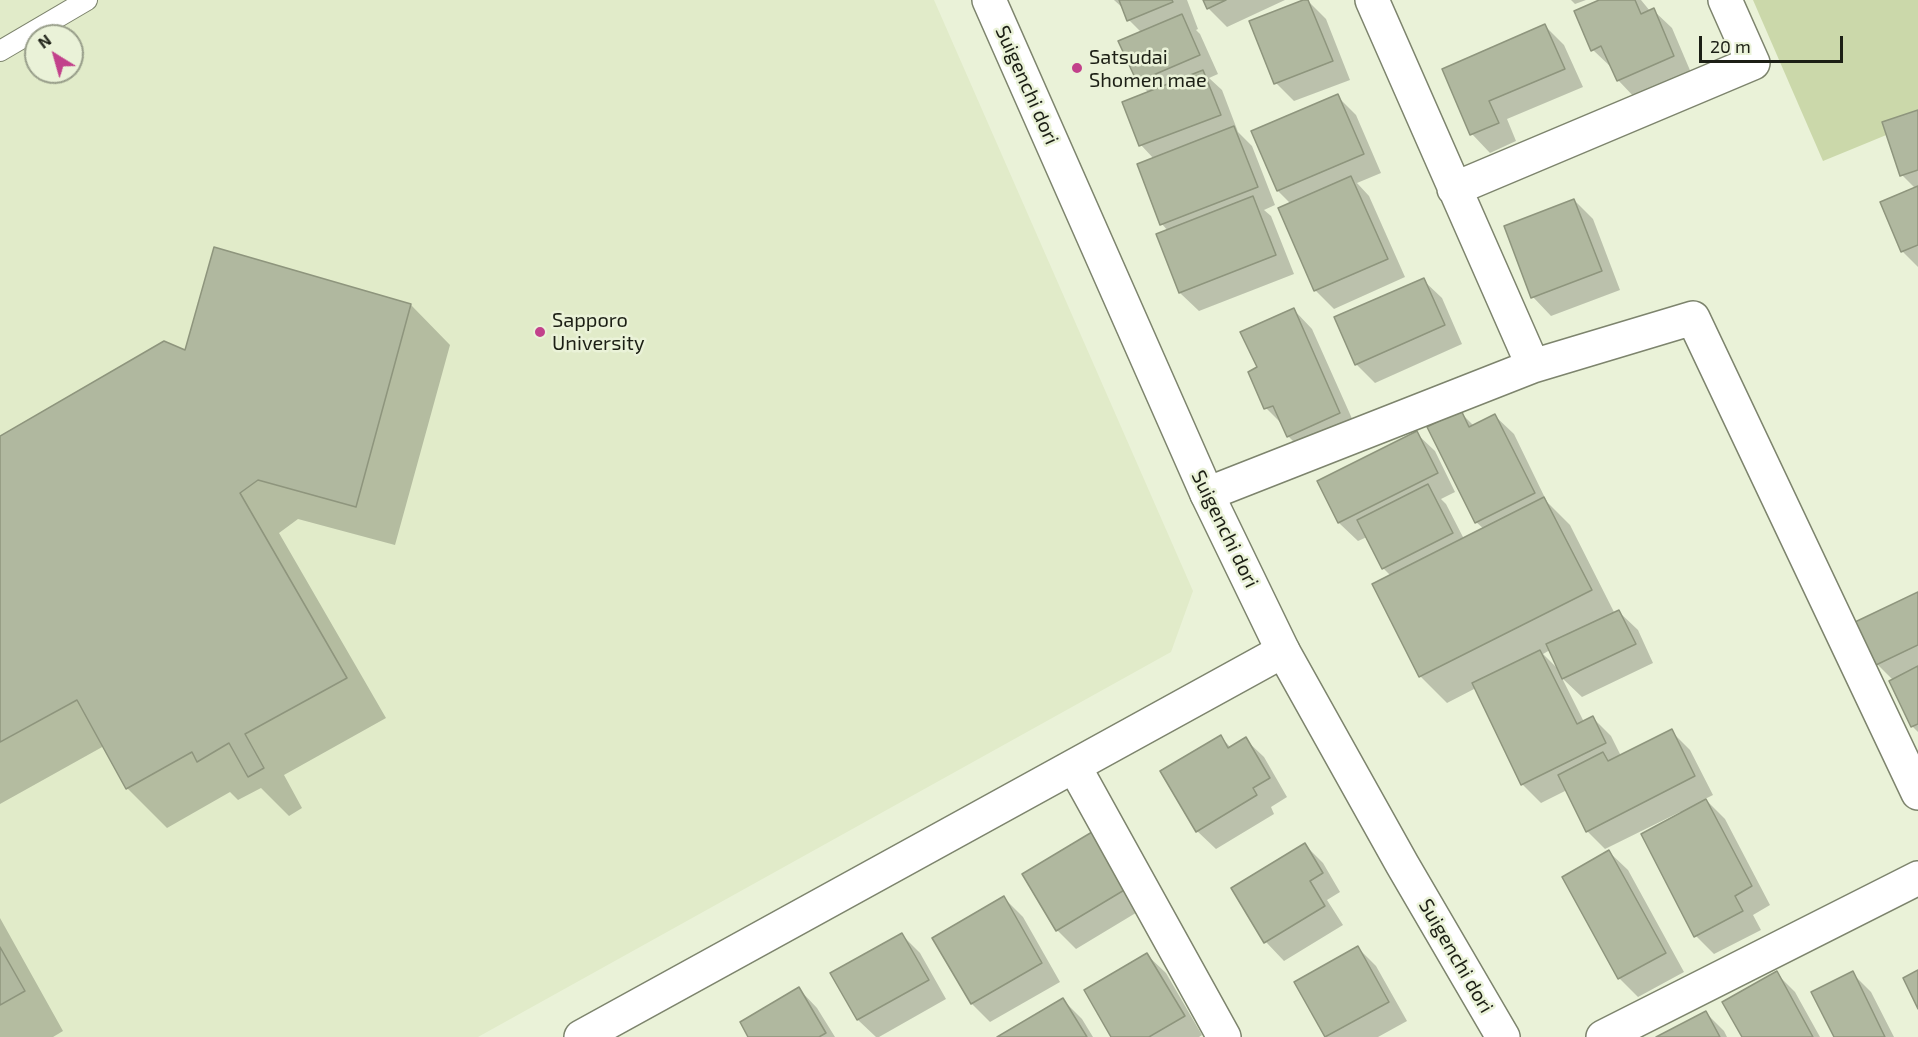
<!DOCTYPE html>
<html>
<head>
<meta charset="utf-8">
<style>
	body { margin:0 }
	#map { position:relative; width:1918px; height:1037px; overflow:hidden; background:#eaf2d8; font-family:"Exo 2",sans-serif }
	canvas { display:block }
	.north { position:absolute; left:24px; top:24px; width:60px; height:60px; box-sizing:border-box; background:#eaf2d8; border:2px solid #989e8a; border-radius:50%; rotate:323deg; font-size:16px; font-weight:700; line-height:24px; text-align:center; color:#1c1f15 }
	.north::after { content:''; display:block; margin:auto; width:21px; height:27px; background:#c2418b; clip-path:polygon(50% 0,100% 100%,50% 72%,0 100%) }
	.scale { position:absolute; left:1699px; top:36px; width:144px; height:27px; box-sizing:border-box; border:3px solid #1c1f15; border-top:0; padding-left:8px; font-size:18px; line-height:21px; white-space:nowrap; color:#1c1f15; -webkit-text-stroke:4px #eaf2d8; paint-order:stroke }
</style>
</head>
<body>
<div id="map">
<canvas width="1918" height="1037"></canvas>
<div class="north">N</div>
<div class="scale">20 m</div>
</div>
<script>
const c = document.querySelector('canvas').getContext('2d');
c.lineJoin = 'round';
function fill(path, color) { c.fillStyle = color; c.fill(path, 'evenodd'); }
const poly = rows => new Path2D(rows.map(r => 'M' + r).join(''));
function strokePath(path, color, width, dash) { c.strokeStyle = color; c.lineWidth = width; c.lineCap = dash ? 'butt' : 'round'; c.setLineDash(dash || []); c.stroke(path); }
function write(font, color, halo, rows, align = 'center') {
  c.font = font + ' "Exo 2",sans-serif'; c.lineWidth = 5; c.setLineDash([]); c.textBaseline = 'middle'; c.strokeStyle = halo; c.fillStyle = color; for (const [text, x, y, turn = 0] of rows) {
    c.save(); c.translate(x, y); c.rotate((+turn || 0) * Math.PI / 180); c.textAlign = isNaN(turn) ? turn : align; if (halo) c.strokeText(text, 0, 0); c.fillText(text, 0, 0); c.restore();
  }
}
const built = poly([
	[0,0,934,0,1193,591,1171,652,478,1037,0,1037],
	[36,36,72,36,72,72,36,72]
]);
const green = poly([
	[1753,0,1918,0,1918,122,1823,161]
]);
const shadow = poly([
	[1114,0,1187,0,1198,29,1196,30,1200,34,1218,74,1209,78,1222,90,1238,132,1252,146,1275,205,1264,210,1271,216,1294,274,1199,311,1180,293,1158,235,1168,231,1162,224,1154,159,1141,145,1149,93,1138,82,1120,42,1142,33,1129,20,1125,10],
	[1205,0,1285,0,1227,27,1208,8],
	[1307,0,1326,19,1350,80,1294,101,1276,83],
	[1571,0,1586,0,1575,4],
	[1603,0,1641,0,1650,11,1653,10,1672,28,1692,75,1636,99,1618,80,1612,68,1593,50],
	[1545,26,1564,45,1583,87,1507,119,1516,141,1490,153,1472,134,1444,69],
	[1337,96,1356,115,1381,173,1357,183,1369,196,1405,277,1334,309,1315,290,1291,204,1278,191,1253,132],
	[1918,112,1918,267,1902,251,1916,189,1902,175],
	[1574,200,1593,219,1620,290,1551,316,1533,297,1506,227],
	[1423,280,1442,298,1462,344,1375,383,1357,365,1336,318],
	[411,305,450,345,395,545,298,519,279,533,386,718,284,775,302,808,289,816,261,788,238,800,230,792,167,828,127,788,104,746,0,804,0,438,186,352],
	[1294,310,1312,329,1358,432,1307,455,1288,436,1284,426,1266,408,1259,368],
	[1460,412,1474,426,1495,416,1514,434,1547,502,1570,525,1615,614,1619,612,1638,630,1653,663,1582,697,1562,678,1584,722,1592,717,1611,736,1621,756,1671,731,1690,750,1713,795,1705,799,1725,819,1770,905,1753,915,1761,930,1714,954,1696,936,1680,812,1605,849,1587,831,1567,790,1541,803,1523,785,1476,688,1447,703,1420,676,1374,585,1391,576,1383,568,1367,537,1358,541,1339,523,1319,482,1416,433,1435,451,1455,492,1441,499,1446,504,1464,539,1484,529,1476,522],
	[1550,650,1560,671,1543,654],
	[1918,594,1918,732,1912,726,1893,680,1877,664],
	[1221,737,1231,748,1245,739,1264,757,1287,797,1271,807,1274,814,1216,849,1197,831],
	[1305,845,1323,863,1340,892,1327,900,1343,925,1284,961,1266,942],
	[1110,852,1144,908,1076,949,1057,930],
	[1609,852,1628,870,1684,972,1638,997,1619,978],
	[1004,898,1023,917,1060,982,990,1022,972,1004],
	[0,918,63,1031,53,1037,0,1037],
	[901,934,920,953,946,999,879,1037,876,1037,858,1020,832,974],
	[1358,948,1376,966,1407,1021,1378,1037,1327,1037,1296,982],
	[1147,955,1166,973,1202,1035,1199,1037,1113,1037],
	[1776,973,1795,992,1820,1037,1744,1037],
	[1852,973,1871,992,1894,1037,1836,1037],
	[799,989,817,1008,835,1037,750,1037],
	[1063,1000,1082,1019,1093,1037,1000,1037],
	[1705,1012,1724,1031,1727,1037,1659,1037]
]);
const building = poly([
	[1119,0,1172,0,1173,2,1127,21,1119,0],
	[1203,0,1226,0,1207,9,1203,0],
	[1303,0,1308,0,1333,61,1274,84,1249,21,1303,0],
	[1599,0,1635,0,1641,14,1654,8,1674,56,1617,81,1601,46,1591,51,1574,11,1599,0],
	[1182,14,1200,55,1137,82,1118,41,1182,14],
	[1545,24,1565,69,1489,101,1499,123,1470,135,1442,69,1545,24],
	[1203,70,1221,115,1139,146,1122,102,1203,70],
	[1338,94,1364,154,1277,191,1251,131,1338,94],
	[1918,110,1918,170,1900,176,1882,122,1918,110],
	[1234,126,1258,187,1160,225,1137,164,1234,126],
	[1351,176,1388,259,1314,291,1278,208,1351,176],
	[1918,186,1918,245,1901,252,1880,202,1918,186],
	[1253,196,1276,255,1179,293,1156,234,1253,196],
	[1574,199,1602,271,1531,298,1504,226,1574,199],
	[214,247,411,304,356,507,258,480,240,493,347,678,245,734,264,768,248,777,229,743,197,762,192,752,126,789,77,700,0,742,0,436,164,341,185,350,214,247],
	[1424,278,1445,325,1355,365,1334,317,1424,278],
	[1294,308,1340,413,1287,437,1273,406,1264,409,1248,372,1257,367,1240,332,1294,308],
	[1461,410,1469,427,1495,414,1535,493,1475,523,1427,427,1461,410],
	[1417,431,1438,473,1338,523,1317,481,1417,431],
	[1428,484,1453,533,1382,569,1357,520,1428,484],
	[1544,497,1592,590,1419,677,1372,584,1544,497],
	[1918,592,1918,645,1876,665,1855,622,1918,592],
	[1619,610,1636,644,1562,679,1546,644,1619,610],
	[1540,650,1577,724,1593,716,1606,743,1521,785,1472,683,1540,650],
	[1918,666,1918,724,1911,727,1889,681,1918,666],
	[1672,729,1695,776,1586,832,1558,775,1603,752,1608,761,1672,729],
	[1221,735,1228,748,1246,737,1270,778,1253,788,1257,795,1196,832,1160,771,1221,735],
	[1706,799,1752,886,1735,896,1743,911,1694,937,1641,834,1706,799],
	[1092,832,1126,889,1056,931,1022,874,1092,832],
	[1305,843,1323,873,1310,881,1325,906,1264,943,1231,888,1305,843],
	[1609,850,1666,953,1618,979,1562,877,1609,850],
	[1004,896,1042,963,971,1004,932,938,1004,896],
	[902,933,929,980,857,1020,830,973,902,933],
	[1358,946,1389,1002,1325,1037,1294,982,1358,946],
	[0,947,25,991,0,1005,0,947],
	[1147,953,1185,1016,1149,1037,1111,1037,1084,990,1147,953],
	[1918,970,1918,1009,1903,978,1918,970],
	[1777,971,1813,1037,1742,1037,1722,1002,1777,971],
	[1853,971,1885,1037,1834,1037,1811,992,1853,971],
	[799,987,826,1033,819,1037,748,1037,740,1022,799,987],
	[1063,998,1087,1037,997,1037,1063,998],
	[1706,1011,1720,1037,1656,1037,1706,1011]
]);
const service = poly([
	[0,51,87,0]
]);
const minor = poly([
	[1372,0,1533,366],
	[1454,189,1753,63,1725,0],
	[1207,494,1533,366,1693,318,1918,793],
	[1074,766,1224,1037],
	[581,1037,1283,651],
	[1603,1037,1918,878]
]);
const tertiary = poly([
	[989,0,1207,494,1283,651,1402,864,1503,1037]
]);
const markers = [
	[1077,68,6,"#c2418b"],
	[540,332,6,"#c2418b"]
];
const poiNames = [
	["Satsudai",1089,57],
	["Shomen mae",1089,80],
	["Sapporo",552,320],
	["University",552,343]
];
const streetNames = [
	["Suigenchi dori",1027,85,66],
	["Suigenchi dori",1225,529,64],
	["Suigenchi dori",1456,956,60]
];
fill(built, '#e1ebc9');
fill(green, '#cbd8aa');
fill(shadow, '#0003');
fill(building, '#b0b89f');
strokePath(building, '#8e957d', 1.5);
strokePath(service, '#7d846d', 22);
strokePath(minor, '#7d846d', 36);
strokePath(tertiary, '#7d846d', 36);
strokePath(service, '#fff', 20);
strokePath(minor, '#fff', 33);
strokePath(tertiary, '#fff', 33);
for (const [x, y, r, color] of markers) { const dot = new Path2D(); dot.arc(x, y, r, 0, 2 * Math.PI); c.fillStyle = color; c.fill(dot); strokePath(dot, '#eaf2d8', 2); }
write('20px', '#1c1f15', '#eaf2d8', poiNames, 'left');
write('20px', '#1c1f15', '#eaf2d8', streetNames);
</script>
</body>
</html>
